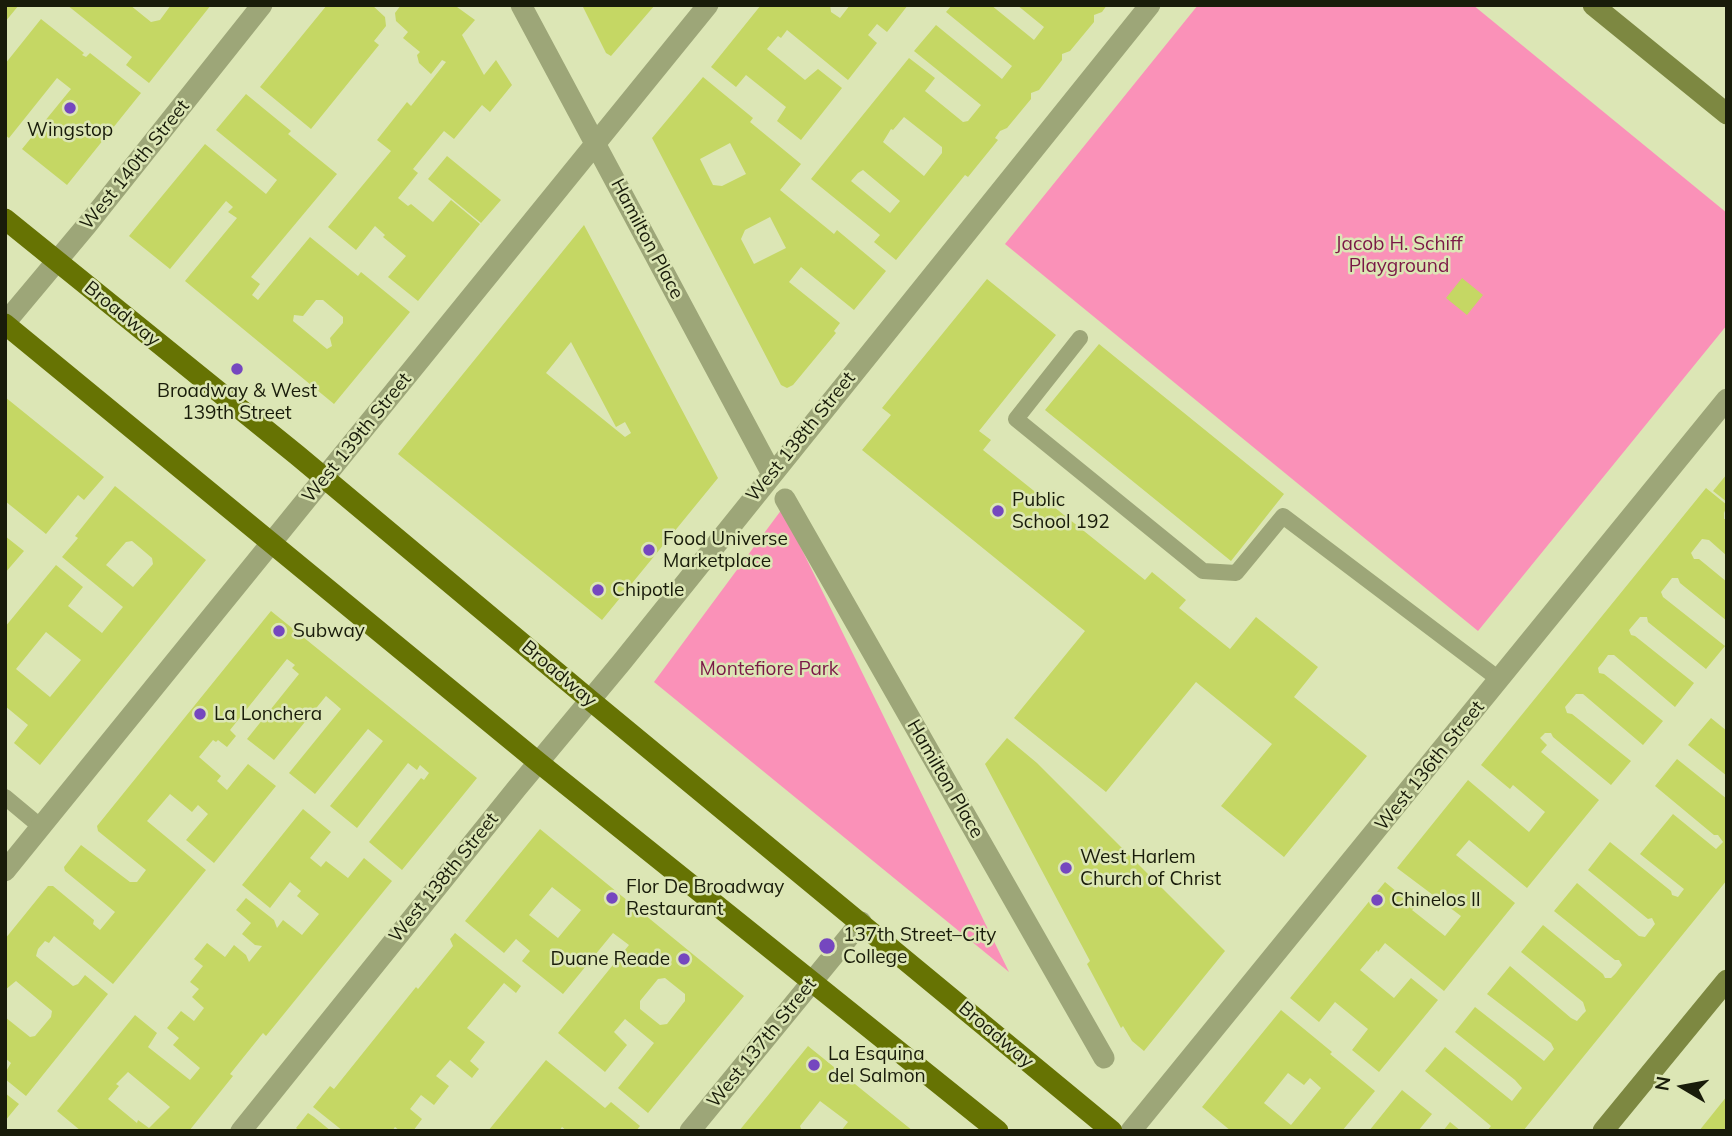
<!DOCTYPE html>
<html>
<head>
<meta charset="utf-8">
<style>
	body { margin:0 }
	#map { position:relative; width:1732px; height:1136px; overflow:hidden; background:#dce6b5; font-family:Mulish,sans-serif }
	canvas { display:block }
	.frame { position:absolute; inset:0; border:7px solid #191c0a; pointer-events:none }
	.north { position:absolute; left:1648px; top:1052px; width:70px; height:70px; -webkit-text-stroke:5px #dce6b5; paint-order:stroke; rotate:280deg; font-size:19px; font-weight:700; line-height:28px; text-align:center; color:#191c0a }
	.north::after { content:''; display:block; margin:auto; width:24px; height:32px; background:#191c0a; clip-path:polygon(50% 0,100% 100%,50% 72%,0 100%) }
</style>
</head>
<body>
<div id="map">
<canvas width="1732" height="1136"></canvas>
<div class="frame"></div>
<div class="north">N</div>
</div>
<script>
const c = document.querySelector('canvas').getContext('2d');
c.lineJoin = 'round';
function fill(path, color) { c.fillStyle = color; c.fill(path, 'evenodd'); }
const poly = rows => new Path2D(rows.map(r => 'M' + r).join(''));
function strokePath(path, color, width, dash) { c.strokeStyle = color; c.lineWidth = width; c.lineCap = dash ? 'butt' : 'round'; c.setLineDash(dash || []); c.stroke(path); }
function write(font, color, halo, rows, align = 'center') {
  c.font = font + ' Mulish,sans-serif'; c.lineWidth = 5; c.setLineDash([]); c.textBaseline = 'middle'; c.strokeStyle = halo; c.fillStyle = color; for (const [text, x, y, turn = 0] of rows) {
    c.save(); c.translate(x, y); c.rotate((+turn || 0) * Math.PI / 180); c.textAlign = isNaN(turn) ? turn : align; if (halo) c.strokeText(text, 0, 0); c.fillText(text, 0, 0); c.restore();
  }
}
const green = poly([
	[1198,5,1473,5,1727,213,1727,325,1478,631,1005,244],
	[782,509,1009,972,654,682]
]);
const building = poly([
	[5,5,19,5,5,22],
	[67,5,130,5,151,22,160,20,171,5,211,5,149,83,126,65,132,57],
	[327,5,372,5,385,17,386,26,374,41,379,45,311,129,260,87],
	[401,5,458,5,457,7,475,20,462,35,484,75,496,60,512,85,490,112,482,105,454,139,444,131,413,169,418,173,398,198,408,206,411,204,433,222,451,200,480,224,418,301,388,277,406,256,383,237,385,235,375,226,356,250,328,227,391,151,377,140,407,102,411,106,446,62,442,60,431,74,419,63,417,55,420,52,403,38,408,32,396,21,395,13],
	[584,5,655,5,611,56,606,53,583,7],
	[761,5,830,5,831,12,840,18,850,5,908,5,887,32,877,24,868,35,877,43,848,80,787,30,781,38,778,36,767,49,805,80,818,69,842,88,801,140,777,121,786,107,746,75,736,87,711,67],
	[952,5,991,5,1034,40,1044,27,1017,5,1107,5,1102,12,1094,15,1094,22,1070,51,1062,54,1062,60,1039,90,1031,93,1031,99,1007,128,1000,131,995,138,998,140,968,177,965,175,896,260,874,242,880,235,811,179,909,58,935,78,925,91,963,122,968,121,981,105,914,51,936,25,1002,79,1012,66,946,12],
	[904,117,942,147,942,153,924,176,883,142,891,129,893,130],
	[863,170,900,201,890,213,851,181,858,173],
	[41,19,84,53,82,55,86,57,90,53,141,93,67,185,22,149,71,89,57,78,9,138,5,135,5,64],
	[703,77,753,118,750,122,801,164,780,190,834,234,837,230,886,271,854,310,801,267,789,282,840,323,834,331,836,333,793,385,787,388,781,385,652,138],
	[730,143,746,174,722,186,713,185,700,159],
	[770,217,786,248,754,264,741,239,745,230],
	[246,94,291,131,288,134,337,174,251,277,260,284,252,295,258,300,310,237,358,276,361,272,410,312,334,404,185,281,237,218,228,212,233,207,226,201,170,269,129,236,205,144,266,194,277,180,216,130],
	[316,300,323,300,343,317,343,323,330,338,332,346,327,349,293,321,294,315,303,316],
	[447,156,501,200,481,223,428,179],
	[584,225,718,478,602,620,398,454],
	[571,342,616,427,625,422,631,433,625,437,546,373],
	[1462,278,1483,295,1467,315,1446,298],
	[987,279,1056,335,979,431,991,440,983,450,1145,580,1152,572,1186,600,1179,608,1230,649,1256,617,1318,667,1294,697,1367,756,1284,857,1221,806,1272,744,1196,682,1106,792,1014,718,1085,631,862,450,891,415,882,408],
	[1099,344,1284,494,1231,561,1045,410],
	[5,397,104,477,84,500,78,495,46,534,5,501],
	[1727,474,1727,502,1713,491],
	[115,486,206,560,40,765,14,743,28,725,5,706,5,627,56,565,83,587,68,606,102,633,118,613,123,607,62,557,78,538,75,536],
	[132,541,152,558,153,564,133,587,106,565,126,542],
	[46,632,81,660,50,697,16,669],
	[1706,488,1727,505,1724,513,1724,519,1727,519,1727,556,1709,540,1702,539,1691,553,1694,559,1699,559,1727,582,1727,621,1680,583,1678,578,1672,578,1661,592,1663,597,1725,646,1706,669,1648,622,1647,617,1640,617,1629,630,1631,635,1635,636,1694,683,1675,707,1614,655,1608,655,1603,662,1598,668,1599,673,1604,674,1663,721,1643,745,1583,694,1576,694,1565,707,1567,713,1572,714,1631,761,1611,785,1553,737,1551,733,1545,733,1540,738,1547,745,1541,752,1599,800,1527,888,1469,840,1456,855,1515,903,1444,991,1385,943,1378,952,1377,950,1360,970,1394,998,1411,978,1438,1000,1379,1072,1352,1050,1368,1029,1335,1002,1319,1022,1290,998,1385,882,1415,907,1412,910,1445,936,1461,916,1397,868,1468,780,1529,832,1545,812,1513,785,1510,789,1481,765],
	[5,536,24,551,5,573],
	[271,611,477,778,402,870,369,842,421,778,424,780,429,773,420,765,417,770,408,763,357,828,330,806,383,741,368,729,315,794,289,773,341,709,333,702,326,696,274,760,247,739,299,674,292,668,295,665,287,659,230,730,236,736,227,747,218,740,216,742,213,740,199,757,221,776,217,781,227,790,248,764,276,786,214,863,186,840,208,814,198,805,192,812,170,794,147,821,206,870,113,984,54,936,49,943,45,941,38,949,36,956,73,986,78,984,85,975,108,994,26,1096,5,1079,5,1073,11,1063,5,1058,5,1017,30,1037,35,1036,51,1017,52,1011,16,981,5,990,5,939,48,886,53,886,94,920,93,924,100,930,115,912,65,871,64,867,81,845,130,882,137,882,146,870,98,831,97,826],
	[1711,718,1727,731,1727,776,1688,745],
	[1007,738,1037,763,1225,951,1144,1051,1132,1041,1123,1026,1121,1028,1087,964,1090,961,985,764],
	[1677,759,1727,799,1727,880,1523,1131,1487,1131,1491,1126,1425,1071,1445,1047,1512,1101,1522,1088,1515,1080,1455,1032,1475,1007,1544,1061,1554,1049,1551,1043,1487,994,1510,966,1571,1018,1577,1021,1583,1014,1586,1011,1583,1002,1521,952,1543,925,1603,974,1605,978,1611,978,1616,973,1622,965,1619,960,1615,960,1554,911,1577,883,1639,936,1645,937,1655,924,1652,918,1648,919,1588,870,1610,842,1671,891,1672,895,1678,897,1684,889,1640,854,1673,814,1716,849,1723,842,1718,835,1714,835,1655,786],
	[303,809,331,832,310,858,321,867,326,861,348,878,364,858,392,881,275,1025,266,1036,263,1033,230,1074,233,1076,189,1131,81,1131,57,1111,135,1015,157,1033,148,1047,190,1080,200,1068,173,1045,179,1038,167,1028,181,1011,194,1021,204,1008,192,997,199,989,190,982,203,966,194,959,207,943,225,957,234,945,246,955,249,962,262,946,255,945,242,934,251,923,236,910,246,898,274,920,277,928,283,920,302,935,319,914,297,896,301,891,290,882,270,908,242,885],
	[128,1072,170,1107,149,1128,138,1120,137,1123,108,1099,119,1086,116,1084],
	[540,829,744,996,648,1113,618,1088,654,1043,625,1019,614,1032,627,1045,605,1072,558,1033,629,945,613,933,563,994,522,961,530,951,516,939,504,953,465,921],
	[552,887,581,910,558,938,529,915],
	[665,978,685,994,685,1001,667,1024,660,1025,640,1009,640,1001,658,979],
	[455,933,521,986,516,993,504,983,467,1028,485,1042,470,1061,479,1069,472,1078,450,1060,436,1076,449,1086,434,1105,421,1095,410,1109,422,1119,413,1131,400,1131,395,1127,392,1131,343,1131,313,1107,330,1086,334,1089,416,987,418,989,453,946,450,939],
	[1281,1010,1332,1052,1330,1054,1375,1091,1342,1131,1231,1131,1202,1107],
	[1288,1073,1304,1085,1310,1078,1321,1088,1291,1125,1264,1103],
	[808,1046,913,1131,841,1131,848,1122,820,1101,800,1126,802,1131,739,1131],
	[546,1060,605,1108,611,1102,640,1126,636,1131,567,1131,562,1127,559,1131,488,1131],
	[1402,1090,1432,1114,1418,1131,1369,1131],
	[5,1093,19,1104,5,1121],
	[1727,1096,1727,1131,1699,1131],
	[308,1113,314,1117,331,1131,300,1131,296,1128],
	[1450,1122,1461,1131,1443,1131]
]);
const lane = poly([
	[1080,338,1016,419,1203,571,1236,573,1283,516,1500,680],
	[5,797,41,827]
]);
const street = poly([
	[521,5,772,474],
	[5,323,87,225,262,5],
	[785,499,1104,1058],
	[5,871,708,5],
	[241,1131,517,788,621,663,1150,5],
	[690,1131,861,922],
	[1131,1131,1727,399]
]);
const secondary = poly([
	[1593,5,1727,114],
	[1603,1131,1727,980]
]);
const primary = poly([
	[5,219,297,455,590,700,1112,1131],
	[5,324,538,762,998,1131]
]);
const markers = [
	[70,108,7,"#7547bf"],
	[237,369,7,"#7547bf"],
	[998,511,7,"#7547bf"],
	[649,550,7,"#7547bf"],
	[598,590,7,"#7547bf"],
	[279,631,7,"#7547bf"],
	[200,714,7,"#7547bf"],
	[1066,868,7,"#7547bf"],
	[612,898,7,"#7547bf"],
	[1377,900,7,"#7547bf"],
	[827,946,9,"#7547bf"],
	[684,959,7,"#7547bf"],
	[814,1065,7,"#7547bf"]
];
const poiNames = [
	["Wingstop",70,130,"center"],
	["Broadway & West",237,391,"center"],
	["139th Street",237,413,"center"],
	["Public",1012,500],
	["School 192",1012,522],
	["Food Universe",663,539],
	["Marketplace",663,561],
	["Chipotle",612,590],
	["Subway",293,631],
	["La Lonchera",214,714],
	["West Harlem",1080,857],
	["Church of Christ",1080,879],
	["Flor De Broadway",626,887],
	["Restaurant",626,909],
	["Chinelos II",1391,900],
	["137th Street–City",843,935],
	["College",843,957],
	["Duane Reade",670,959,"right"],
	["La Esquina",828,1054],
	["del Salmon",828,1076]
];
const streetNames = [
	["West 140th Street",135,165,-51],
	["Hamilton Place",647,239,62],
	["Broadway",122,314,39],
	["West 138th Street",801,437,-51],
	["West 139th Street",357,438,-51],
	["Broadway",559,674,40],
	["West 136th Street",1430,766,-51],
	["Hamilton Place",945,779,60],
	["West 138th Street",444,878,-51],
	["Broadway",996,1035,40],
	["West 137th Street",762,1043,-51]
];
const parkNames = [
	["Jacob H. Schiff",1399,244],
	["Playground",1399,266],
	["Montefiore Park",769,669]
];
fill(green, '#fa91b8');
fill(building, '#c5d764');
strokePath(lane, '#9da678', 16);
strokePath(street, '#9da678', 21);
strokePath(secondary, '#7d8841', 21);
strokePath(primary, '#667303', 21);
for (const [x, y, r, color] of markers) { const dot = new Path2D(); dot.arc(x, y, r, 0, 2 * Math.PI); c.fillStyle = color; c.fill(dot); strokePath(dot, '#dce6b5', 2.5); }
write('19px', '#191c0a', '#dce6b5', poiNames, 'left');
write('19px', '#191c0a', '#dce6b5', streetNames);
write('19px', '#7a1846', '#dce6b5', parkNames);
</script>
</body>
</html>
